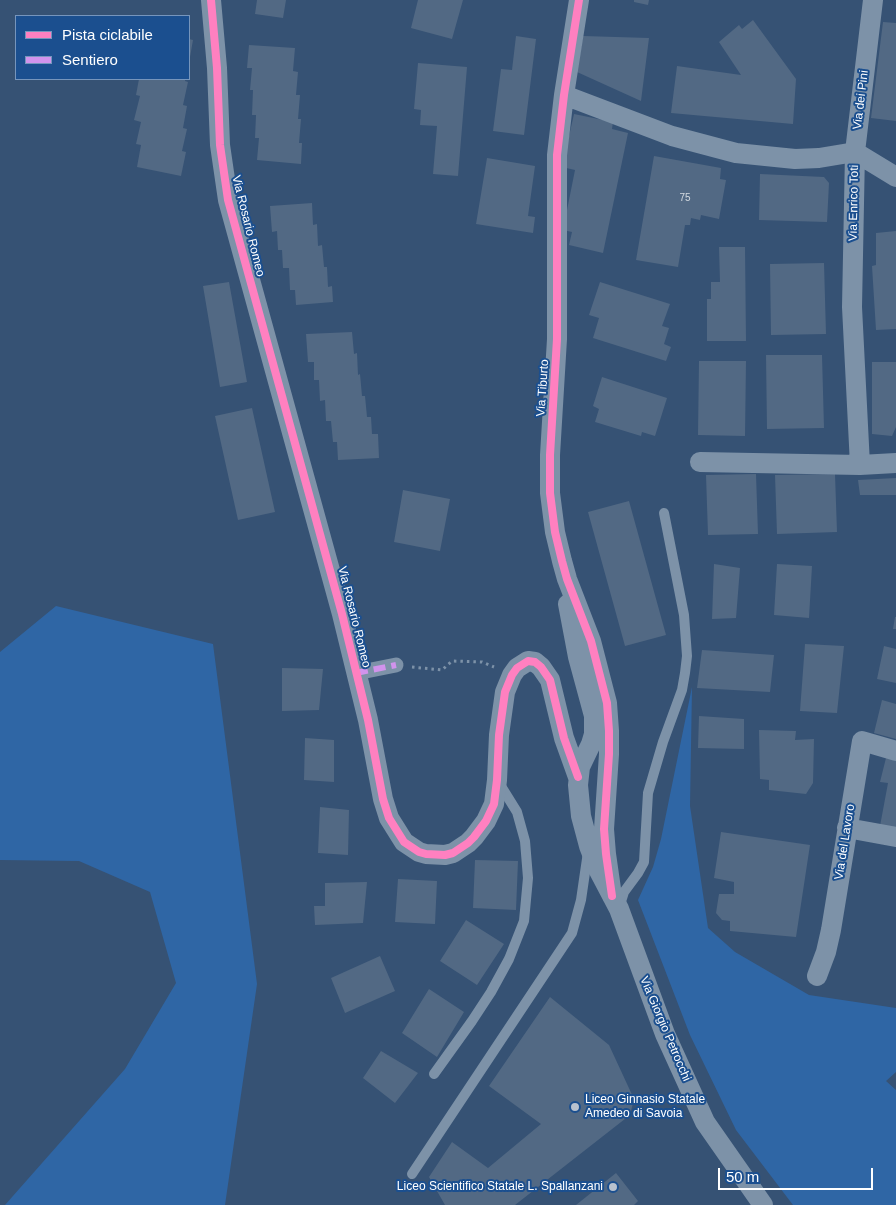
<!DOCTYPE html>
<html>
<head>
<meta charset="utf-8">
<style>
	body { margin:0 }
	#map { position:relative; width:896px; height:1205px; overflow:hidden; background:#365274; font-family:Helvetica,sans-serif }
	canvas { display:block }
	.legend { position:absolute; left:15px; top:15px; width:175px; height:65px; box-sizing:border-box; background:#1b4f8f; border:1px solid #7695bc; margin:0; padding:6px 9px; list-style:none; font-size:15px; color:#fff }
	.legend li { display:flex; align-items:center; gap:10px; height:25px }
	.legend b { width:25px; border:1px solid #7695bc }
	.scale { position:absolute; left:718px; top:1168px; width:155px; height:22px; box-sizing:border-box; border:2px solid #fff; border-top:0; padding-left:6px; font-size:15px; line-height:18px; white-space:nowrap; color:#fff; -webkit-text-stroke:4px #1b4f8f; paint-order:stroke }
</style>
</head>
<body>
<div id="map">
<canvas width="896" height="1205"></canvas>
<ul class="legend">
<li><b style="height:6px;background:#ff80c0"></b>Pista ciclabile</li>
<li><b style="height:6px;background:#d193ec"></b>Sentiero</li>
</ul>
<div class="scale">50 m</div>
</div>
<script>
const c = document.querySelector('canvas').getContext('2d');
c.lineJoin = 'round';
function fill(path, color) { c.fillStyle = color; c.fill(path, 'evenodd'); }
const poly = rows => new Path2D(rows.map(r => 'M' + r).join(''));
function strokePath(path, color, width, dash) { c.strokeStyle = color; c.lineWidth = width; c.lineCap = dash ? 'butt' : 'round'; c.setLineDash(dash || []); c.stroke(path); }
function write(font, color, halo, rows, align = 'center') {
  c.font = font + ' Helvetica,sans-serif'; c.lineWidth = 4; c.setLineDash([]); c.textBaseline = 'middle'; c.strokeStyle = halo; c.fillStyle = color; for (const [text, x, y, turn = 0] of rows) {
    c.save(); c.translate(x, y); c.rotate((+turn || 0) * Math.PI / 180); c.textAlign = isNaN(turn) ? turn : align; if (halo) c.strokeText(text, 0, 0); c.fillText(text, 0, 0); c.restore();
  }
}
const green = poly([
	[56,606,213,644,257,984,225,1205,5,1205,125,1069,176,983,150,892,79,861,0,860,0,652],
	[692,687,690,806,708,928,735,952,809,995,896,1008,896,1072,886,1081,896,1090,896,1205,793,1205,736,1130,690,1035,638,900,653,867,661,839]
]);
const building = poly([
	[257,0,286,0,283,18,255,14],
	[418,0,463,0,452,39,411,28],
	[634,0,649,0,648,5,634,2],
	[753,20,796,79,793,124,671,113,677,66,741,75,719,42,739,25,742,29],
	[883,22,896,23,896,121,871,118],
	[516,36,536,39,524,135,493,131,501,69,512,70],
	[583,36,649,38,641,101,577,72],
	[189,39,193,40,190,57,189,57],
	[249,45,295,48,293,71,298,72,296,95,300,95,298,119,301,119,299,143,302,143,301,164,257,160,259,138,255,138,256,115,252,115,253,90,250,90,252,68,247,68],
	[418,63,467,67,458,176,433,174,437,126,420,125,421,110,414,109],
	[139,79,185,79,185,81,188,82,183,105,187,106,183,128,187,129,182,151,186,152,181,176,137,167,141,145,136,144,141,122,134,120,140,96,136,95],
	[574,114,613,122,612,129,628,133,603,253,569,245,572,232,563,230,575,170,562,167],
	[654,156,721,168,720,179,726,180,719,219,701,215,700,220,691,218,690,225,685,225,678,267,636,260],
	[487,158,535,166,528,216,535,217,533,233,476,224],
	[760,174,824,177,829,183,827,222,759,220],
	[312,203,313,225,317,224,318,246,322,245,324,267,327,267,328,287,332,286,333,302,296,305,295,290,290,290,289,268,283,268,282,250,278,250,277,231,272,232,270,206],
	[896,231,896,329,876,330,872,266,876,265,876,233],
	[719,247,745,247,746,341,707,341,707,299,711,299,711,282,720,282],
	[824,263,826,334,771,335,770,264],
	[229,282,247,382,220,387,203,286],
	[600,282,670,304,662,326,669,328,664,344,671,347,666,361,593,338,599,318,589,315],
	[352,332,354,354,357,353,358,375,360,374,362,396,365,396,367,417,371,417,372,434,378,434,379,458,338,460,337,442,333,442,331,421,326,421,325,400,320,401,319,380,314,380,314,362,308,362,306,334],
	[766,355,822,355,824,428,767,429],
	[699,361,746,361,745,436,698,435],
	[872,362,896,362,896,427,892,436,872,434],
	[602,377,667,398,655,436,642,432,641,436,595,422,599,409,593,406],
	[252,408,275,512,238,520,215,416],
	[756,474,758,534,708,535,706,475],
	[835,474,837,532,777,534,775,475],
	[896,478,896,495,860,495,858,480],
	[403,490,450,499,440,551,394,542],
	[629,501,666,635,625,646,588,512],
	[714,564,740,568,736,618,712,619],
	[777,564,812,566,809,618,774,615],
	[895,617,896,617,896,629,893,629],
	[805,644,844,646,837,713,800,711],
	[884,646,896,649,896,683,877,679],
	[702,650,774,655,770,692,697,688],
	[282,668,323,669,319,710,282,711],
	[882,700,896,704,896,739,874,733],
	[699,716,744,719,744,749,698,748],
	[759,730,796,731,795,740,814,739,813,783,806,794,769,790,769,780,760,779],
	[305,738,334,740,334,782,304,780],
	[886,758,896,760,896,829,880,826,888,783,880,782],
	[320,807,349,810,348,855,318,853],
	[721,832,810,845,796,937,730,931,730,921,722,920,716,913,719,894,734,894,734,882,714,878],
	[475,860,518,861,516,910,473,908],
	[398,879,437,881,435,924,395,922],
	[367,882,363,923,315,925,314,906,325,906,325,883],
	[466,920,504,944,477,985,440,961],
	[380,956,395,991,345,1013,331,978],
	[429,989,464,1012,437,1057,402,1033],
	[550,997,609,1045,634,1099,630,1115,515,1205,445,1205,429,1177,452,1142,488,1168,541,1124,489,1086],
	[381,1051,418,1073,395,1103,363,1078],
	[616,1173,638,1201,634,1205,576,1205]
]);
const path = poly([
	[412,667,442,670,452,661,482,662,494,667]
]);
const service = poly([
	[619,908,624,892,638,873,644,862,648,793,663,742,682,690,685,673,687,656,684,615,664,513],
	[434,1074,472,1021,491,992,509,959,524,921,528,878,525,841,517,812,499,783],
	[412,1174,572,933,581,900,588,852]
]);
const pedestrian = poly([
	[356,673,396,665]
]);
const minor = poly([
	[211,0,217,68,220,145,228,200,342,614,368,720,383,799,389,818,404,842,419,852,426,854,445,855,453,853,468,843,474,837,486,821,494,804,497,780,499,735,505,692,512,675,517,668,528,661,535,662,541,667,550,680,564,738,578,777],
	[579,0,564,95,557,155,557,339,550,455,550,493,555,532,562,561,567,579,591,641,607,703,609,731,609,754,604,829,606,854,612,896],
	[564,95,672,136,736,153,795,159,819,158,855,152],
	[855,152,896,177],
	[700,462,860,465,896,463],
	[860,465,852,307,855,152,873,0],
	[568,604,578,657,594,716,594,734,591,744,580,767,578,785,581,816,589,846,598,869,619,909,665,1034,705,1122,763,1205],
	[847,828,896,837],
	[817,976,826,952,831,930,862,741,896,751]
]);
const quiet = poly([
	[356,673,396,665]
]);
const cycleway = poly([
	[211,0,217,68,220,145,228,200,342,614,368,720,383,799,389,818,404,842,419,852,426,854,445,855,453,853,468,843,474,837,486,821,494,804,497,780,499,735,505,692,512,675,517,668,528,661,535,662,541,667,550,680,564,738,578,777],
	[579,0,564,95,557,155,557,339,550,455,550,493,555,532,562,561,567,579,591,641,607,703,609,731,609,754,604,829,606,854,612,896]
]);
const markers = [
	[575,1107,5,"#b9c2ce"],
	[613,1187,5,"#b9c2ce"]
];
const numberNames = [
	["75",685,198]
];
const streetNames = [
	["Via dei Pini",861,100,-83],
	["Via Enrico Toti",854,203,-89],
	["Via Rosario Romeo",248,226,76],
	["Via Tiburto",543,388,-86],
	["Via Rosario Romeo",354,617,76],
	["Via del Lavoro",845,842,-81],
	["Via Giorgio Petrocchi",665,1029,67]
];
const poiNames = [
	["Liceo Ginnasio Statale",585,1100],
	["Amedeo di Savoia",585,1114],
	["Liceo Scientifico Statale L. Spallanzani",603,1187,"right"]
];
fill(green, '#2f66a5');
fill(building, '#526984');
strokePath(path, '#7d92a8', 3, [2.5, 4]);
strokePath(service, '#7d92a8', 10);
strokePath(pedestrian, '#7d92a8', 15);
strokePath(minor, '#7d92a8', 20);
strokePath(quiet, '#d193ec', 6, [12, 6]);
strokePath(cycleway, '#ff80c0', 8);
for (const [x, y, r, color] of markers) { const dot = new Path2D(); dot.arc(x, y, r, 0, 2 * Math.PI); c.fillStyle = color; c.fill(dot); strokePath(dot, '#1b4f8f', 2); }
write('10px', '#d4dae0', null, numberNames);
write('12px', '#fff', '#1b4f8f', streetNames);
write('12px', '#fff', '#1b4f8f', poiNames, 'left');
</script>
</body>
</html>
